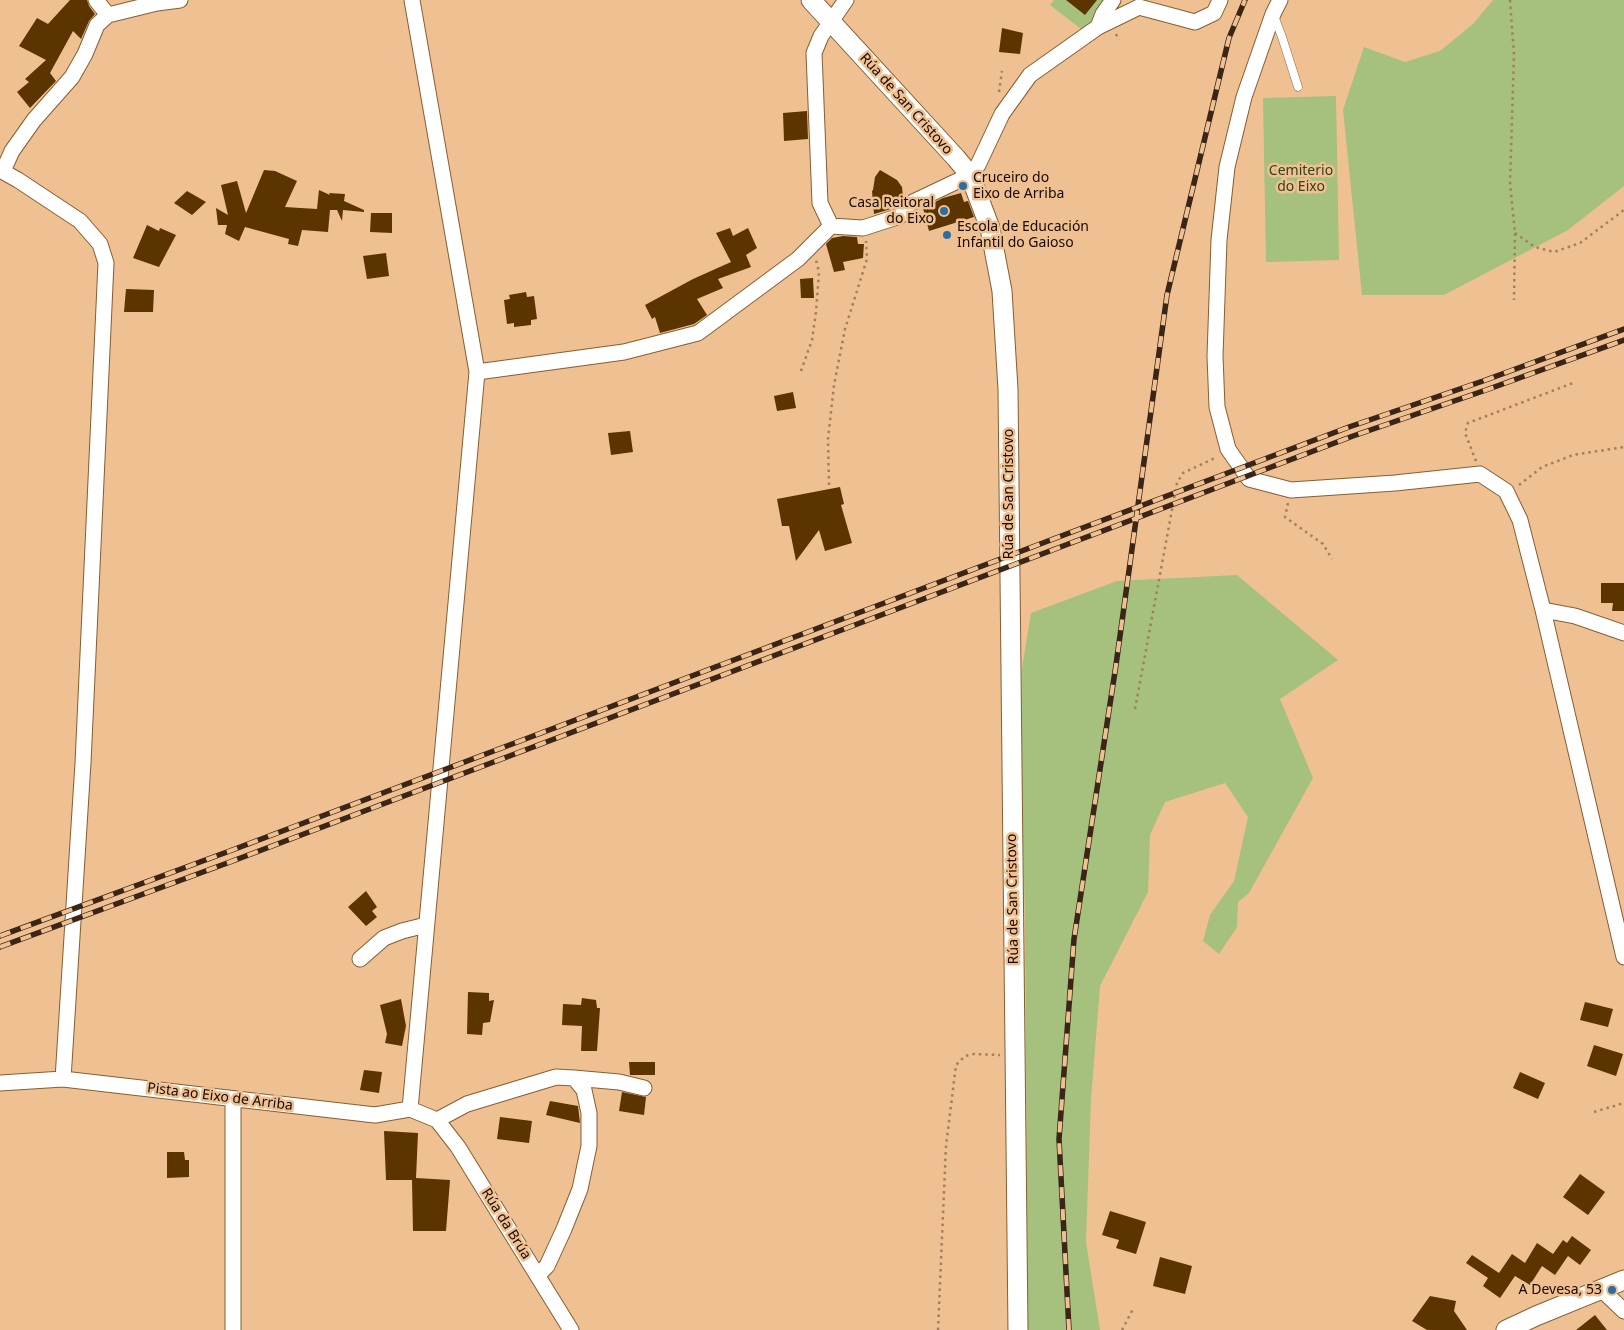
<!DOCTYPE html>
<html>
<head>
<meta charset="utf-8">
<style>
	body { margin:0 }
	canvas { display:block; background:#efc091 }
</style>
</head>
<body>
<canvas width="1624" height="1330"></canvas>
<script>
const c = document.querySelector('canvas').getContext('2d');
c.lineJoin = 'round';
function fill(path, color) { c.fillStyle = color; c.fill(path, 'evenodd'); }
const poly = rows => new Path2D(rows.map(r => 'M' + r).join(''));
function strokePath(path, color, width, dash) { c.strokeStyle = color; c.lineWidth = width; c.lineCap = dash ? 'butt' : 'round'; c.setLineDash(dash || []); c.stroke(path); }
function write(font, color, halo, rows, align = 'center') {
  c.font = font + ' "Noto Sans",sans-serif'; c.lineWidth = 5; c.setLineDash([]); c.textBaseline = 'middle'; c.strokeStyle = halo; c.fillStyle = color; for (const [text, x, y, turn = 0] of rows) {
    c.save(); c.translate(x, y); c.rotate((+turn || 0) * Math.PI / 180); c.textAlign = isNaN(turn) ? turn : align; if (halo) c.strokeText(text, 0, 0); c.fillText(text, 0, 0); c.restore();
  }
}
const green = poly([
	[1054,0,1108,0,1085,32,1050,5],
	[1493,0,1624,0,1624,186,1568,230,1444,295,1362,295,1343,110,1364,47,1405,62,1440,51,1473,24],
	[1336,96,1339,260,1266,262,1263,98],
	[1237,575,1338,660,1280,699,1313,778,1249,893,1238,902,1237,927,1219,954,1203,941,1210,915,1234,881,1248,817,1225,783,1165,802,1150,835,1148,892,1100,986,1091,1100,1086,1242,1100,1330,1028,1330,1025,920,1021,758,1022,668,1031,613,1117,581]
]);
const building = poly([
	[70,0,87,0,89,6,95,14,89,21,81,39,73,31,50,73,56,81,30,108,17,92,29,82,25,79,46,60,19,46,37,18,48,24],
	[1066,0,1097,0,1085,15],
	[1002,28,1023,33,1020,54,999,52],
	[807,111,808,139,784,141,783,113],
	[264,170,275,171,297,181,285,207,317,209,319,190,330,195,329,193,345,194,344,201,364,210,364,212,343,210,342,221,337,210,330,210,328,232,302,230,298,246,288,244,289,239,245,227,239,241,225,234,227,225,218,225,216,208,228,215,221,185,237,181,246,213],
	[880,170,897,180,902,187,903,197,894,208,874,214,872,191,873,190,875,177],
	[187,191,206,202,192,215,174,203],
	[961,193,964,202,968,201,974,217,929,231,923,208,943,198],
	[371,213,392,213,392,233,370,232],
	[147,225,159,231,160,228,176,235,159,267,133,258],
	[730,228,733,236,748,228,757,248,746,255,751,267,718,279,723,288,697,299,707,315,694,324,660,333,655,317,652,319,645,305,693,279,731,262,716,233],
	[843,236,857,237,858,244,864,244,863,258,843,262,845,270,834,272,826,244,832,238],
	[386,253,389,276,367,279,363,256],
	[813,278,814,298,801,298,800,279],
	[126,289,154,290,153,312,124,312],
	[526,292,527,297,534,296,537,319,531,320,531,325,514,327,514,323,507,324,504,300,510,299,509,295],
	[793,392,796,408,777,411,774,396],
	[630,431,633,452,611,455,608,433],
	[840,487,844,504,841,505,852,543,825,551,819,530,796,561,789,526,782,526,777,499],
	[1601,583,1624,583,1624,611,1612,611,1613,603,1601,603],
	[366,891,377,907,372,911,377,917,366,926,348,907],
	[468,992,489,993,489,1001,494,1000,490,1022,483,1023,482,1035,467,1034],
	[582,998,596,1000,597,1008,600,1008,597,1051,581,1051,582,1026,562,1025,563,1004,581,1005],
	[401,999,406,1026,402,1046,385,1043,387,1034,380,1005],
	[1585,1002,1613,1009,1608,1027,1580,1020],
	[1594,1045,1623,1054,1616,1076,1587,1066],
	[629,1062,655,1062,655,1075,630,1075],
	[364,1070,382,1072,379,1093,360,1090],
	[1520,1072,1545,1083,1538,1099,1513,1088],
	[622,1092,646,1097,644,1115,619,1111],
	[550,1101,578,1106,580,1123,546,1115],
	[500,1117,532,1121,529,1143,497,1139],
	[384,1131,418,1133,416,1178,450,1180,446,1231,413,1231,412,1180,386,1180],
	[167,1152,184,1152,185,1160,189,1160,189,1177,167,1178],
	[1580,1174,1605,1192,1588,1215,1563,1197],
	[1110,1211,1146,1222,1136,1254,1116,1248,1119,1240,1102,1235],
	[1572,1236,1591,1250,1580,1265,1568,1256,1555,1275,1542,1266,1530,1285,1515,1276,1500,1298,1483,1286,1488,1278,1466,1263,1472,1255,1499,1273,1512,1254,1525,1263,1537,1243,1553,1254,1563,1240,1567,1243],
	[1160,1257,1192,1266,1185,1294,1153,1286],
	[1430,1296,1456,1301,1454,1311,1467,1330,1427,1330,1412,1321],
	[1595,1315,1607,1330,1576,1330]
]);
const path = poly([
	[1510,0,1514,55,1510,183,1515,233,1514,300],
	[1116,34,1119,40],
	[999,92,1002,71],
	[1515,233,1535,247,1554,252,1580,243,1624,210],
	[801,371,812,340,816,312,819,272,816,260],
	[1476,461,1465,433,1468,423,1573,383],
	[829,485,828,439,834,385,845,329,867,259,866,241],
	[1519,485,1542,467,1573,455,1624,447],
	[1288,503,1285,517,1323,544,1332,559],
	[1135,709,1177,483,1183,473,1217,457],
	[1594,1112,1624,1103],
	[938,1330,946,1146,956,1065,965,1056,974,1054,1000,1055],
	[1122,1330,1134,1307]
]);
const service = poly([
	[1274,16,1282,37,1298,87]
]);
const minor = poly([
	[96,0,108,15,157,3,180,0],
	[1280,0,1273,14,1244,97,1227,167,1219,240,1215,356,1217,407,1228,449,1249,479,1291,490,1395,483,1480,474,1506,491,1520,520,1543,610,1624,957],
	[1098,27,1103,14,1113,0],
	[0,170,18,180,80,221,100,244,106,263,83,763,63,1079],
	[3,171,12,151,34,120,72,77,85,54,97,25,108,15],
	[831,226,820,203,814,53,821,36,846,0],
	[477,372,624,352,698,333,798,259,831,226,863,228,900,216,909,204,970,175,978,165,1002,114,1030,75,1098,27,1139,7,1195,22,1214,13,1220,0],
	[1543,610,1575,616,1624,633],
	[360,959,384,938,402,931,426,925],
	[574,1078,619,1082,644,1088],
	[0,1083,63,1079,375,1115,410,1109,437,1120],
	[410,1109,477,372,412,0],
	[437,1120,467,1104,556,1077,574,1078,584,1090,589,1113,589,1146,580,1189,564,1229,547,1266,538,1275],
	[437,1120,458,1147,571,1330],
	[1601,1289,1624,1311],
	[233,1330,233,1099]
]);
const tertiary = poly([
	[811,0,956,158,970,175,990,228,1002,291,1008,389,1018,1330],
	[1506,1330,1536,1316,1624,1280]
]);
const rail = poly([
	[0,936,227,852,1349,427,1483,381,1624,329],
	[0,947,230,862,1353,436,1486,390,1624,340],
	[1069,1330,1059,1139,1074,939,1116,665,1167,295,1229,38,1245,0]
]);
const markers = [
	[963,186,5,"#2b6ea3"],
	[944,211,5,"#2b6ea3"],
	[947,235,5,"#2b6ea3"],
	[1612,1290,5,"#2b6ea3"]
];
const streetNames = [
	["Rúa de San Cristovo",906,104,48],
	["Rúa de San Cristovo",1009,494,-90],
	["Rúa de San Cristovo",1013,899,-91],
	["Pista ao Eixo de Arriba",220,1097,7],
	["Rúa da Brúa",506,1224,58]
];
const parkNames = [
	["Cemiterio",1301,171],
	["do Eixo",1301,187]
];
const poiNames = [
	["Cruceiro do",973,178],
	["Eixo de Arriba",973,194],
	["Casa Reitoral",934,203,"right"],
	["do Eixo",934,219,"right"],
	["Escola de Educación",957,227],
	["Infantil do Gaioso",957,243],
	["A Devesa, 53",1602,1290,"right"]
];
fill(green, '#a6c07e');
fill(building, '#5b3400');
strokePath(service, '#875e31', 9);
strokePath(minor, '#875e31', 17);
strokePath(tertiary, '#875e31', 21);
strokePath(path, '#a27f5d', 2.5, [2.5, 4]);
strokePath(service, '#fff', 8);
strokePath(minor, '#fff', 15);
strokePath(tertiary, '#fff', 19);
strokePath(rail, '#3a2516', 5.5);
strokePath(rail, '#efc091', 4, [11]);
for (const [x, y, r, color] of markers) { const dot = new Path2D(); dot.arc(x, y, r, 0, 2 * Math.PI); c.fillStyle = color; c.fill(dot); strokePath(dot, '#efc091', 2); }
write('14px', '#190900', '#efc091', streetNames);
write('14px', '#33421a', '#efc091', parkNames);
write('14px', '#190900', '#efc091', poiNames, 'left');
</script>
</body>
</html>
